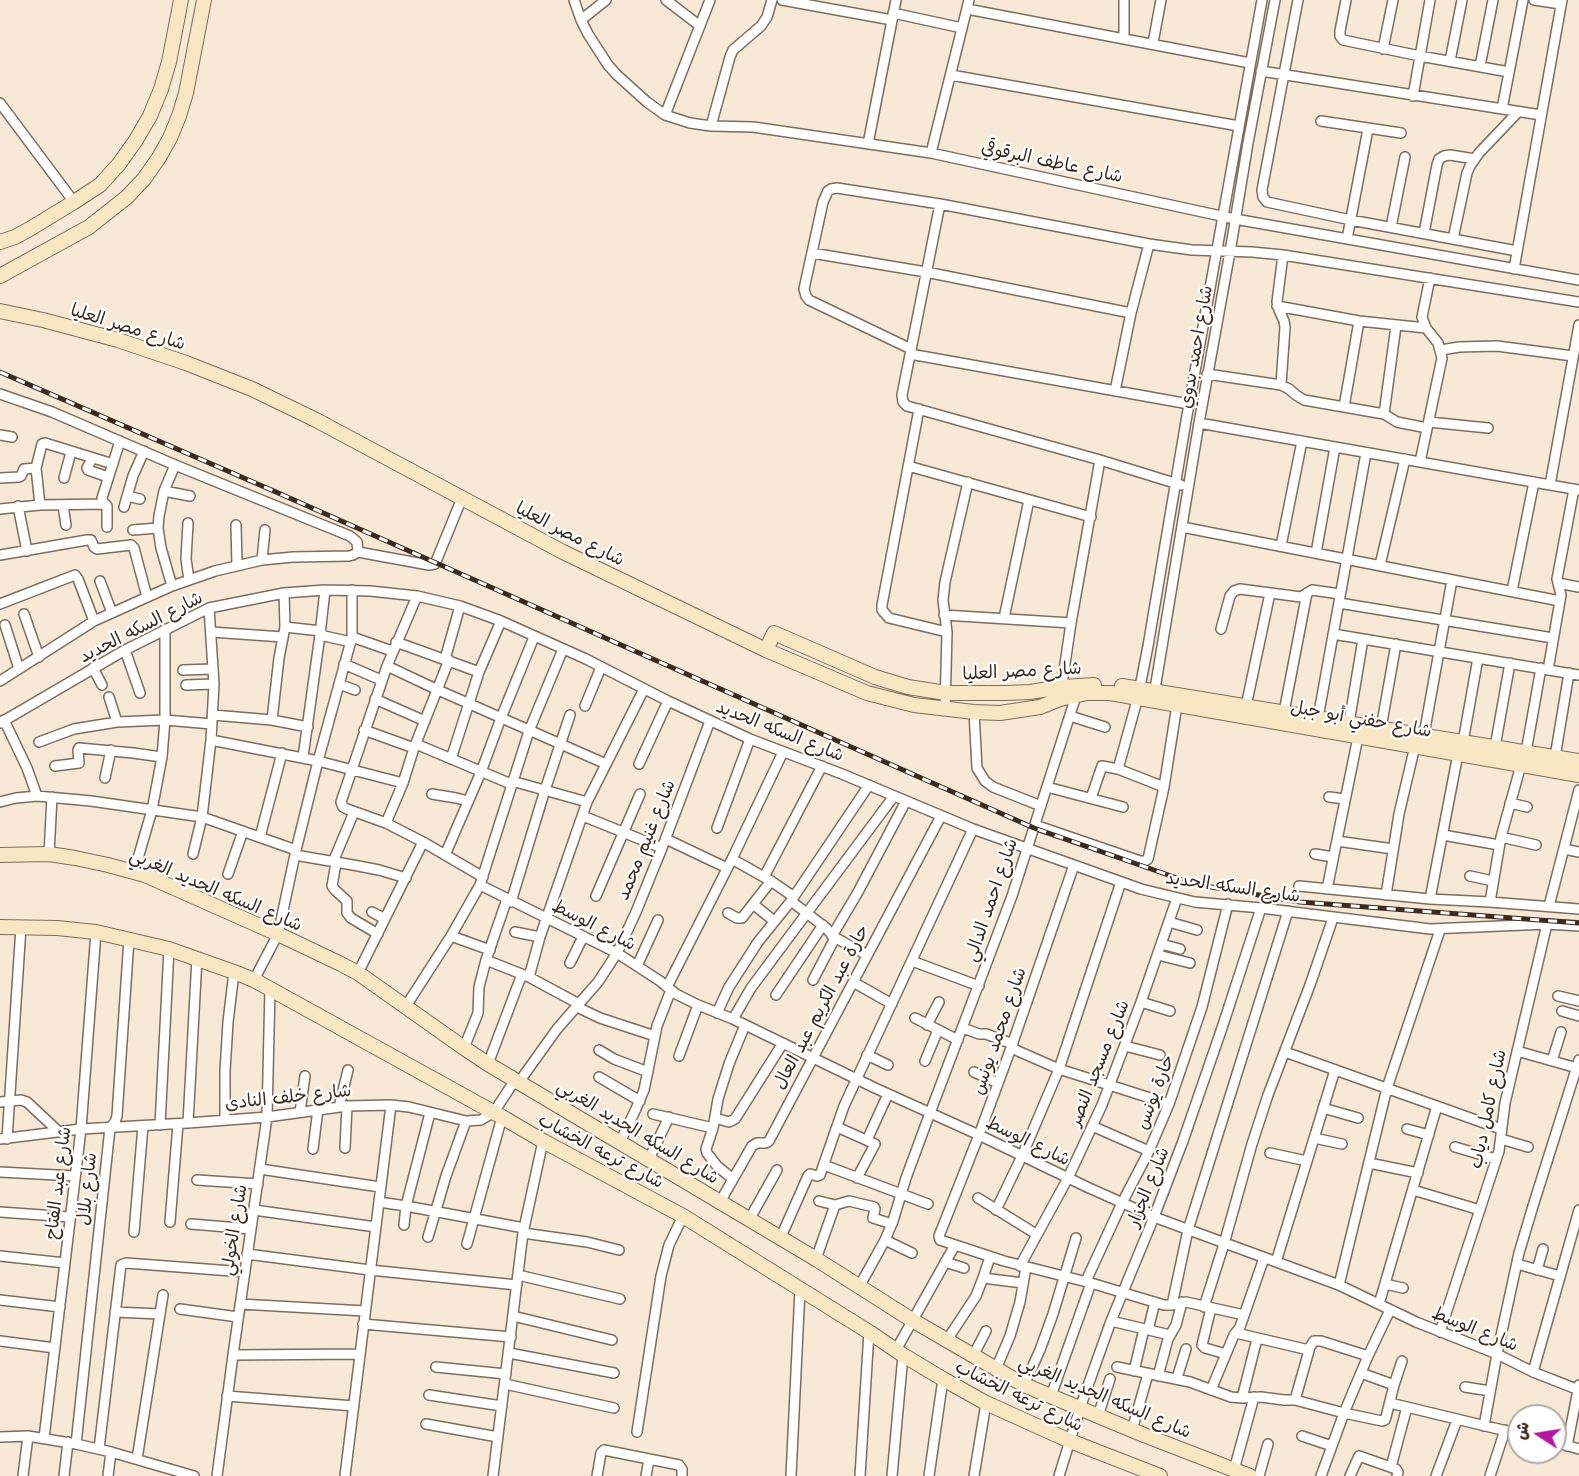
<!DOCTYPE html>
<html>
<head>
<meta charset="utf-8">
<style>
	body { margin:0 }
	#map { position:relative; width:1579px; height:1476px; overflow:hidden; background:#f8e9d7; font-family:Mali,"Playpen Sans Arabic",sans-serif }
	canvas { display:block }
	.north { position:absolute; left:1507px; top:1404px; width:60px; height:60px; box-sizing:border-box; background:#fff; border:2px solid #b1aaa5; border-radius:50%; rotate:282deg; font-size:16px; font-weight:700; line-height:24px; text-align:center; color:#3b2a1e }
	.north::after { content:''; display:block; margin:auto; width:21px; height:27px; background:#b5179e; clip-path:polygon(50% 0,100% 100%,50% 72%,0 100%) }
</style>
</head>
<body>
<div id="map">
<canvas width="1579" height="1476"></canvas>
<div class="north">ش</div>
</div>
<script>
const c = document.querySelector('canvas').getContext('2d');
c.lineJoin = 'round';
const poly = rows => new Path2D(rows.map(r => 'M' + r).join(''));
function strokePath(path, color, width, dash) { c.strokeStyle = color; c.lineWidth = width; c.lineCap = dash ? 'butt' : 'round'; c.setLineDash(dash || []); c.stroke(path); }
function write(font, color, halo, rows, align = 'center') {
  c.font = font + ' Mali,"Playpen Sans Arabic",sans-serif'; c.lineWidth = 4.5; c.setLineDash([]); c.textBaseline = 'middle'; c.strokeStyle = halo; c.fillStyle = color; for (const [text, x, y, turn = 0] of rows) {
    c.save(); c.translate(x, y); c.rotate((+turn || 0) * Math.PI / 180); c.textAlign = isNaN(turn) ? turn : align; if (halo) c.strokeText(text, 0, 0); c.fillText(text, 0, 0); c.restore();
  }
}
const street = poly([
	[574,0,581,20,588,34,608,65,617,75,647,102,665,115,690,123,711,126,753,127,931,153,1235,219,1579,280],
	[666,0,700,26],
	[782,0,892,20],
	[1124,0,1124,39],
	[1298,0,1262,190,1263,197,1267,202,1351,220,1517,251],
	[1346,0,1340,31,1340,36,1343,40,1420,56,1509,72],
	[1534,0,1561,4],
	[967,9,1250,63],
	[893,13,962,28],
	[581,20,606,0],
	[1153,43,1161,0],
	[1383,49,1393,0],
	[1450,61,1462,0],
	[1480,66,1493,0],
	[1261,71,1541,115],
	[951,75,1239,126],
	[1413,96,1430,0],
	[0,103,74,202],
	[1502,109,1523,0],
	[665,115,710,0],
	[1321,121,1401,133],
	[711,126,730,57,733,50,761,26,767,17,772,0],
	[868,144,896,0],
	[931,153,969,0],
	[940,204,902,395,903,402,907,406,1100,460,1181,485],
	[1391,227,1405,157],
	[1424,233,1437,165,1439,159,1444,156,1450,155,1475,159],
	[1347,239,1368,129],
	[1453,239,1467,173,1470,166,1479,153,1518,112],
	[812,253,926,272,1131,313],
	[1514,269,1562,0],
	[1277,306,1359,321,1426,328],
	[911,349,809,300,806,296,804,289,823,202,828,191,831,189,837,188,940,204,1149,244,1192,250,1252,252,1283,255,1579,302],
	[1441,350,1459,347,1497,346,1573,356],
	[910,354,1189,404],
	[1207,374,1281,385,1289,389,1296,395,1304,400,1384,414,1397,422,1427,428],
	[1281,385,1285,327,1284,321,1279,310,1277,302,1283,255],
	[1115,391,1131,313,1149,244],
	[0,394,52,412,175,465,350,536,357,542,358,552],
	[1344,407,1359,321],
	[919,409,882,605,882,610,889,618,947,632],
	[1384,414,1396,326],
	[1429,422,1488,428],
	[1199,423,1579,490],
	[0,435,12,437],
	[92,459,87,468,88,470,108,477],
	[1420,462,1442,358,1438,343,1426,328,1422,317,1430,278],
	[908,466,1091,517],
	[0,478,19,477,21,476,24,469,36,468],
	[64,478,71,452],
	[1550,485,1579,325],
	[164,491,190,496],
	[127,496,140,499],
	[40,505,36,468,42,444,45,443,113,464],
	[63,505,66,525],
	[18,506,27,551],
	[124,507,133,476,144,451],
	[0,509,40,505,105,504],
	[188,523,186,559,189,580],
	[236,525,237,566],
	[107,527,107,506,103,502,102,498,120,441],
	[1182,527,1560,601],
	[133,530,158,528],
	[1281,546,1302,441],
	[358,552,429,565,435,564,462,498],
	[1316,553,1335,447],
	[0,555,87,540,91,540,94,547,97,549,131,545,134,548,147,597],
	[262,560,265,530],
	[1380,565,1405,459],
	[100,581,112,613],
	[1558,583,1579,587],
	[172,586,161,548,158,528,159,516,164,491,175,465],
	[1512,591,1534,482],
	[417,596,387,666,341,802,343,807,347,809,386,823,423,842,483,877],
	[1339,603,1553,638],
	[0,604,75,575,78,579,94,621],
	[24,614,39,657],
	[944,615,1071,623],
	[1004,618,1029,500],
	[5,625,19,669],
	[285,627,321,631],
	[1221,629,1230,596,1234,591,1240,589,1301,597,1312,590,1340,594],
	[211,632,283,637],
	[1333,634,1579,675],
	[320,635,351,642],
	[352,637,392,651],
	[396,642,479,672],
	[125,650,140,693],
	[445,659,460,606],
	[344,664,381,680],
	[387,666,438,690,606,764],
	[93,668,102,685],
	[183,670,213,669],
	[1548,670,1561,595,1557,579,1574,489],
	[0,681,94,621,172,586,215,571,262,560,293,557,349,556,353,555,358,552],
	[339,684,355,690],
	[186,685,214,684],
	[1061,691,1071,623,1100,460],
	[1154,695,1199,423,1230,252,1248,143,1275,0],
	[109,697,117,722],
	[375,699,425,721],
	[585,706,601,667],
	[945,709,947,632,943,600,945,582,968,482],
	[1245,711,1270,593],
	[974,712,977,768,985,781,993,787,1041,806],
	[1284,712,1307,593],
	[213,715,272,720,308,727],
	[1070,716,1105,727],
	[1318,718,1366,453],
	[4,720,27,768,37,796],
	[272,720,279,658,285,627,284,593],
	[0,723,125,650,209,608,284,593,325,590,370,591,417,596,460,606,501,621,586,659,668,701,750,739,842,774,973,829,1141,889,1195,902,1261,908,1430,929,1547,924,1579,926],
	[1349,723,1363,639],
	[1381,728,1396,644],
	[364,730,414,748],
	[211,740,318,761,403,783],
	[1423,740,1452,580],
	[39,742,74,729,117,722,165,720,212,724],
	[1463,742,1478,658],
	[416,744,511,784],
	[1495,747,1510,663],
	[1526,752,1541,668],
	[303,757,320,635,325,590],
	[1555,757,1569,673],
	[451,759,479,672,501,621],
	[639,764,668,701],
	[55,766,79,763,78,750,79,748,133,753,162,757],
	[1118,769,1138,697,1148,646,1186,421,1262,0],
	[105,778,111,750],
	[512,781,587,802],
	[1047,787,1123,807],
	[432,794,456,798,468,801],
	[1329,797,1345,799],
	[1091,798,1102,766,1118,769,1164,787],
	[0,802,16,798,37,796,91,801,202,817,296,850],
	[1510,803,1527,807],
	[583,816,662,848],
	[386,823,403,783,414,748,449,660],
	[1035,825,1140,861,1145,861,1148,859,1164,787,1177,705],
	[717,828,750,739],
	[1443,835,1499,845],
	[260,837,282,753],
	[1501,837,1536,845],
	[666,839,727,868],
	[1337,841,1393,849],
	[1564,849,1579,852],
	[49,854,52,797],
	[193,854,202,817,211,740,214,684,209,608],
	[1315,854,1333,857],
	[295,855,353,865,379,870,406,878],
	[445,855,481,772,501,718,534,637],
	[732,859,771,881,794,897],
	[333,862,354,812],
	[336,863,332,886,335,890,347,901,347,913,351,918,378,934],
	[1074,865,1011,1048,979,1135,939,1236,940,1240,1004,1261,1091,1283,1164,1305,1172,1305,1186,1302,1244,1315],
	[134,872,152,810,162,757,165,720,165,629],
	[228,874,243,831],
	[1470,876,1493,881],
	[764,877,822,766],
	[480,885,617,953,660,981,676,994,698,1005,733,1019,875,1088,979,1135,1087,1187,1154,1217,1339,1285,1416,1322,1497,1354,1533,1372,1579,1390],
	[1299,886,1430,899,1490,902,1579,909],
	[1327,889,1358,737],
	[1386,895,1399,814,1415,746],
	[596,896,640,794],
	[1430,899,1458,754],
	[791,901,826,928,834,937,867,955],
	[511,902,545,790,570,715],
	[1490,902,1501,837,1521,765],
	[753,904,774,921],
	[1549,906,1579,790],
	[372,912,385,919],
	[728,913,737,918,742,918,771,881],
	[1169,922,1197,930],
	[515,932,540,937],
	[451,936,490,950],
	[832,936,858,892,906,801],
	[1161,944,1180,949],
	[1158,955,1190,963],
	[486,960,529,977,579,1004],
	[912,961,979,986],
	[570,963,583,937],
	[637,966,658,920],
	[358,973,423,842],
	[529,977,540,937,587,802,644,689],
	[254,980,278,934,296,850,318,761,352,637,352,590],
	[813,980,835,938],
	[853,982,892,1004],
	[667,987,732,859,783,752],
	[776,995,823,925],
	[1558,996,1579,1001],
	[1141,1002,1170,1011],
	[406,1006,451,936,480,885,529,731,563,649],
	[577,1007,600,1018,655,1036],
	[1562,1011,1579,1016],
	[717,1013,729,987,758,942,791,901,869,785],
	[915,1018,958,1040],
	[733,1019,751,988,894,796],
	[927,1025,939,1002],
	[963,1028,979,1034,986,1034,1013,1044],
	[1125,1046,1160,1055],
	[464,1048,478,1013,479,987,486,960,507,899],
	[1011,1048,1059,1069,1169,1104],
	[599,1050,614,1059,648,1072],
	[1517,1051,1577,1068],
	[1285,1052,1501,1129],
	[867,1055,888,1065],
	[679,1056,698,1005],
	[925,1061,938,1030],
	[1552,1061,1561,1032],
	[488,1064,522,974],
	[974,1072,998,1083],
	[599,1077,640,1101],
	[519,1082,557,1029,598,982,617,953,636,912,662,848,710,721],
	[0,1102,21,1100,27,1102,59,1132],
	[339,1107,348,1070],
	[1323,1108,1358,1118],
	[300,1112,305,1076],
	[653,1114,713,1128],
	[715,1118,729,1122,735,1119,783,1043],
	[225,1120,225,1071,228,1022,234,972],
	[188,1123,197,958],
	[160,1125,169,949],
	[1092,1126,1149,1151],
	[837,1127,875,1144,857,1178],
	[1407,1129,1429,1135],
	[1314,1138,1342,1144],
	[0,1139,81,1129,188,1123,267,1117,347,1106,391,1105,409,1107,466,1121,481,1120,494,1112,515,1080],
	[7,1139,21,927],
	[1501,1139,1528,1147],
	[867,1140,888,1094],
	[620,1142,635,1111,644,1090,657,1026,671,990],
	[1455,1147,1496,1159],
	[345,1148,347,1106],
	[313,1149,318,1109],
	[1270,1153,1307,1161],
	[649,1159,669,1117],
	[1369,1163,1418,1173],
	[824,1165,928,1204],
	[260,1169,380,1187],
	[0,1172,75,1176],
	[733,1179,717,1166,707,1153,706,1149,713,1128,718,1099,729,1064,745,1025],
	[197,1180,258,1184],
	[1413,1190,1480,1210],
	[978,1198,1036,1234],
	[819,1201,835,1205,849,1201,874,1207,875,1209,873,1218,892,1224],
	[379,1202,406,1206,524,1228],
	[720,1202,752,1146,757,1143,766,1143,769,1141,941,816],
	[254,1210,376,1227],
	[996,1210,1022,1156,1059,1069,1121,882],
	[0,1212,70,1217],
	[749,1220,777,1170],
	[170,1222,178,1124],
	[191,1224,251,1229],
	[404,1225,406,1206,430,1113],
	[134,1232,143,1126],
	[523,1233,587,1242,619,1250],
	[428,1237,446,1176,466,1121],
	[780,1239,808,1176,810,1174,817,1176,820,1175,844,1106,973,829],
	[885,1240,912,1253],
	[467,1244,502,1117],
	[247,1254,370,1270,517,1285],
	[0,1256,65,1263],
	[816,1259,835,1205],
	[945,1262,964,1268],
	[1276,1262,1335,1070],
	[1517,1264,1560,1276],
	[1020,1266,1068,1178,1102,1105,1141,1002,1177,898],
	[1537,1270,1543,1249],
	[518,1275,620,1299],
	[983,1278,1023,1283],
	[1086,1281,1122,1203,1149,1151,1169,1104,1202,1007,1228,904],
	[1385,1284,1403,1288],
	[1339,1285,1387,1088,1440,930],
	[859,1287,885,1240,893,1221,906,1178,930,1113,1012,896,1076,696],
	[0,1300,60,1307],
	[240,1304,365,1311],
	[1379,1304,1437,1106],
	[1172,1305,1188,1230,1288,911],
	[1204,1307,1224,1244,1252,1144,1268,1095,1310,985,1333,918],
	[1211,1308,1202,1345,1205,1348,1226,1354],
	[180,1309,238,1317],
	[115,1312,160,1314],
	[513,1316,612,1340],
	[1111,1321,1170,1335],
	[363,1324,511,1337],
	[1148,1330,1155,1302],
	[1440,1332,1499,1151,1505,1103,1547,924],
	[1236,1333,1309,1350],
	[947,1340,976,1296,983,1278,990,1257],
	[0,1341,55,1348],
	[896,1350,955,1245],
	[509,1353,614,1373],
	[233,1355,360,1354],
	[973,1356,986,1331],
	[436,1367,506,1374],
	[1117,1367,1190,1382,1231,1397,1242,1398,1261,1397,1284,1400,1295,1400,1344,1413,1382,1421,1385,1420,1386,1417,1394,1385,1402,1361],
	[996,1369,1010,1336,1020,1302,1026,1267],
	[1134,1371,1144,1329],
	[1533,1372,1579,1210],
	[1361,1373,1394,1385],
	[1158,1376,1168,1339,1176,1325,1182,1302],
	[1177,1378,1186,1349],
	[505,1384,614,1408],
	[1024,1385,1040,1350,1053,1314,1076,1238],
	[1465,1387,1490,1391],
	[1211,1390,1234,1335,1240,1327,1264,1258],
	[429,1395,502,1406],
	[227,1396,354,1406],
	[1051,1396,1091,1283],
	[1242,1398,1257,1339],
	[1295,1400,1310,1347,1314,1341,1321,1341,1368,1356],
	[1390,1403,1519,1434],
	[1098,1416,1110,1379],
	[426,1424,498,1437],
	[1484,1426,1497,1354,1519,1253,1533,1206,1579,1060],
	[1132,1430,1148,1374],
	[637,1432,661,1276,669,1245,683,1216],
	[1302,1436,1332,1446],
	[0,1437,28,1436,76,1444,111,1452,194,1476],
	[44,1438,81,1129,96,932],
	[1555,1442,1579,1449],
	[76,1444,110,1128,115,1122,117,1116,129,939],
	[1567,1446,1579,1385],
	[99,1449,121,1265,126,1263,245,1272],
	[137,1459,163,1295],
	[1391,1467,1407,1407],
	[1234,1470,1254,1397],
	[23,1476,28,1436],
	[64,1476,68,1442],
	[108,1476,111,1452],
	[217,1476,233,1355,267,1117,270,988],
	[345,1476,391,1105],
	[493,1476,523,1233,543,1141],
	[597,1476,601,1453,604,1450,679,1465,682,1469,682,1476],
	[646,1476,649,1459],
	[791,1476,800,1289],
	[860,1476,869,1332],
	[892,1476,903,1355],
	[929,1476,943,1379],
	[974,1476,986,1403],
	[1059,1476,1080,1408,1111,1321,1154,1217,1183,1141,1223,1025,1261,908],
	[1259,1476,1268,1444],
	[1321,1476,1344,1413,1368,1356,1390,1310],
	[1350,1476,1359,1456,1396,1469,1398,1472,1397,1476],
	[1436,1476,1457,1420],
	[1490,1476,1505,1430]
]);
const secondary = poly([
	[0,242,15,237,28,230,74,202,100,185,119,164,136,140,150,116,161,89,169,62,181,0],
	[0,276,89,227,127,197,144,179,158,159,170,138,179,116,186,93,204,0],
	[0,311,43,320,118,340,186,363,252,389,316,420,563,552,766,650,867,693,914,705,974,712,1000,713,1040,707,1060,699,1087,693,1110,693,1579,775],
	[766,650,774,633,875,677,908,687,946,693,1005,693,1030,692,1062,687,1094,685],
	[1122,686,1579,761],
	[0,855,49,854,75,858,108,865,145,875,278,934,341,964,358,973,464,1048,488,1064,816,1259,912,1320,1024,1385,1144,1435,1250,1476],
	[0,927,57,928,96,932,169,949,234,972,254,980,502,1117,543,1141,683,1216,869,1332,903,1355,943,1379,986,1403,1070,1441,1160,1476]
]);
const rail = poly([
	[0,372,276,492,1034,828,1194,884,1300,902,1579,923]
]);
const streetNames = [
	["شارع عاطف البرقوقي",1052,162,12],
	["شارع مصر العليا",128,327,17],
	["شارع احمد بدوي",1196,347,-80],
	["شارع مصر العليا",570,534,27],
	["شارع السكه الحديد",141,627,-27],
	["شارع مصر العليا",1022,671,-3],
	["شارع حفني أبو جبل",1361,719,10],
	["شارع السكه الحديد",780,731,22],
	["شارع غنيم محمد",646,840,-68],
	["شارع السكه الحديد",1233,887,8],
	["شارع السكه الحديد الغربي",216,890,23],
	["شارع احمد الدالي",991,900,-71],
	["شارع الوسط",594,925,27],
	["حارة عبد الكريم عبد العال",821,1007,-62],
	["شارع محمد يونس",999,1031,-71],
	["شارع مسجد النصر",1099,1063,-68],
	["حارة يونس",1155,1092,-69],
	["شارع خلف النادى",288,1097,-6],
	["شارع كامل دياب",1488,1109,-78],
	["شارع السكه الحديد الغربي",638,1132,31],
	["شارع الوسط",1028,1141,26],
	["شارع ترعه الخشاب",601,1151,28],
	["شارع عبد الفتاح",58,1183,-83],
	["شارع الجزار",1148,1187,-68],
	["شارع بلال",87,1189,-84],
	["شارع الخولي",234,1230,-81],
	["شارع الوسط",1475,1329,22],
	["شارع ترعه الخشاب",1019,1396,26],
	["شارع السكه الحديد الغربي",1105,1397,23]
];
strokePath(street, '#7d6d5f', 12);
strokePath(secondary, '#7d6d5f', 16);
strokePath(street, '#fff', 9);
strokePath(secondary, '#f9e7c3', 14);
strokePath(rail, '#3b2a1e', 5);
strokePath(rail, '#fff', 3, [9]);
write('18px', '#3b2a1e', '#fff', streetNames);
</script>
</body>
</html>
